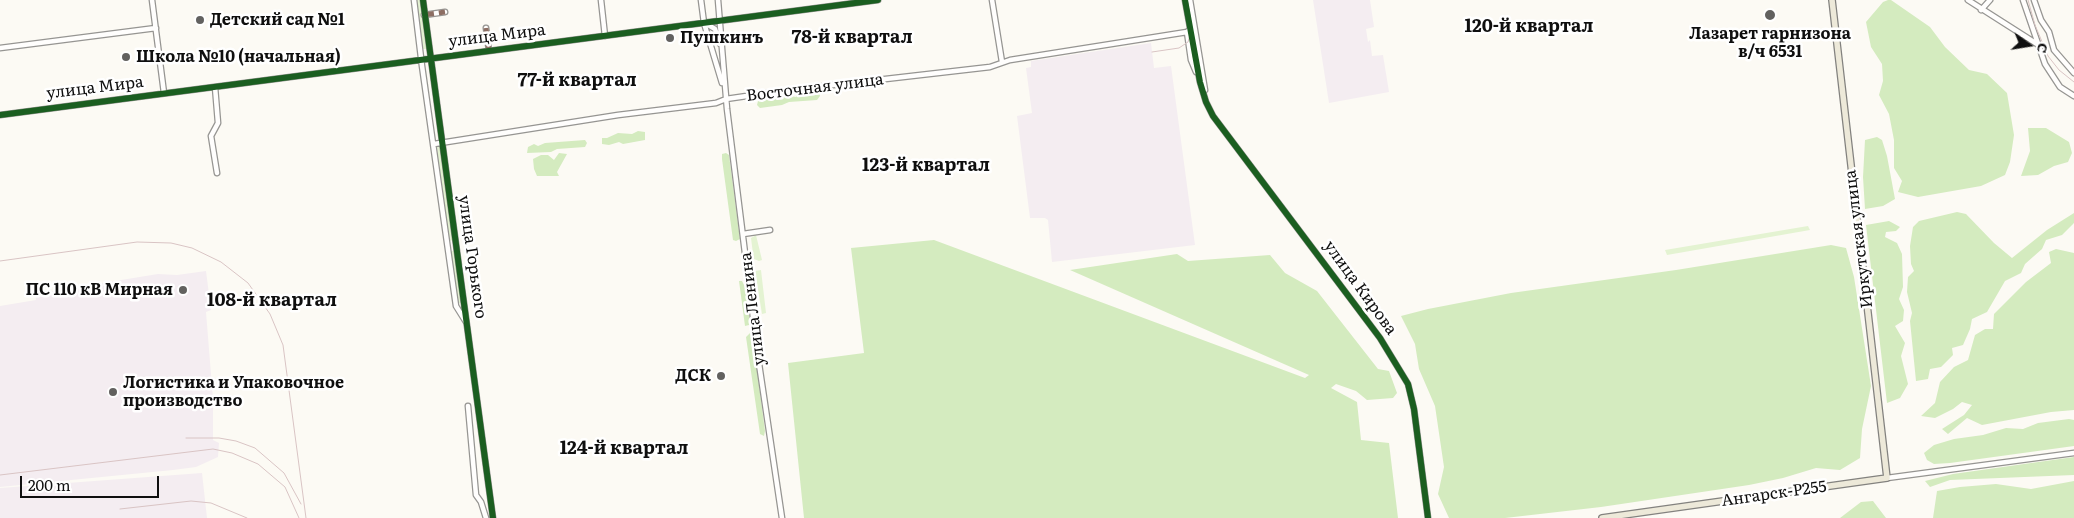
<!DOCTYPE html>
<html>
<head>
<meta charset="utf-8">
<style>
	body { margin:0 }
	#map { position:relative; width:2074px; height:518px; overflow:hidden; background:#fcfaf4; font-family:Literata,serif }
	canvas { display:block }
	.north { position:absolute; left:2004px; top:20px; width:50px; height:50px; -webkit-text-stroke:4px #fff; paint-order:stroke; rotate:103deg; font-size:14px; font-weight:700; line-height:20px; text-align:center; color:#0f0f0f }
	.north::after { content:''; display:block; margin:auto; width:18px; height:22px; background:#0f0f0f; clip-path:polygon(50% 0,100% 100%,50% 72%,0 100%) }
	.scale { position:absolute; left:20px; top:476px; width:139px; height:22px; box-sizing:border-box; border:2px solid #0f0f0f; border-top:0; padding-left:6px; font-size:15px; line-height:18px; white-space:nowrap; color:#0f0f0f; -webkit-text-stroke:4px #fff; paint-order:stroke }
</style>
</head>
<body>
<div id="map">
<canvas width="2074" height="518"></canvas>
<div class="north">С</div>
<div class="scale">200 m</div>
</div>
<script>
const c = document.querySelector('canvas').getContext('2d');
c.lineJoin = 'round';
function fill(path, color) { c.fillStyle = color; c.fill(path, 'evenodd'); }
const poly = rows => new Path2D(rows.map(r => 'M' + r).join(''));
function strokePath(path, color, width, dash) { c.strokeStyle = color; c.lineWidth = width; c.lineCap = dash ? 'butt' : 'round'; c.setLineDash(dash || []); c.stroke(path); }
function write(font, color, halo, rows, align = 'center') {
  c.font = font + ' Literata,serif'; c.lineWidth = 5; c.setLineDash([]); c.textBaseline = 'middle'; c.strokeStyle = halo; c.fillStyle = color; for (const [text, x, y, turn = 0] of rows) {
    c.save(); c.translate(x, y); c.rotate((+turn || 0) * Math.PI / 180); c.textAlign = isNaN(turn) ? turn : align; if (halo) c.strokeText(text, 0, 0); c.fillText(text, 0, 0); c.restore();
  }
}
const industrial = poly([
	[1313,0,1370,0,1374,27,1366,29,1368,42,1370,40,1372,56,1383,55,1389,92,1329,103],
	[1151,43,1154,68,1171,66,1195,245,1052,262,1048,220,1045,218,1030,218,1017,116,1032,113,1026,68,1031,67,1031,61],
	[206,271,211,310,206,312,213,399,213,440,219,443,218,457,196,467,173,470,0,487,0,306,36,300,35,294,158,274,177,275],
	[202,473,207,518,0,518,0,488]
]);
const green = poly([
	[416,0,421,0,427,49,422,49],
	[440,146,454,240,449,241,437,147],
	[1808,226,1810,230,1667,255,1665,250],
	[756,235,762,260,759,261,754,259,753,254,751,238],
	[451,251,454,251,462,303,458,303],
	[761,270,766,313,762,314,755,271]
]);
const forest = poly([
	[1888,0,1891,0,1930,27,1945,47,1969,70,1987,74,2007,93,2014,135,2010,162,2005,175,1981,186,1918,197,1898,192,1902,181,1894,168,1894,140,1889,114,1879,95,1883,81,1882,64,1871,47,1866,22,1883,2],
	[810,91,819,91,820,96,817,100,789,102,782,105,760,108,757,105,758,101,768,97,776,96,777,99,784,95,796,97,797,94],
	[2028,128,2046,128,2069,142,2072,153,2068,162,2054,166,2038,175,2021,176,2030,151],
	[638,131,645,132,645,140,623,144,619,142,609,145,602,144,602,138,607,138,618,133,632,134],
	[1877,137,1882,140,1887,156,1895,199,1883,206,1865,209,1863,177,1865,140],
	[585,140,587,143,585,147,557,149,551,152,527,153,528,147,534,144,538,146,545,143],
	[559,153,567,154,557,172,559,176,537,176,534,169,533,159,541,155,548,155,554,160],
	[726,153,729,155,740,239,736,241,733,240,722,159,722,154],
	[1957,212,1966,214,1994,243,2012,258,2047,230,2074,213,2074,223,2062,235,2046,240,2042,249,2025,264,2021,273,2005,281,1987,312,1972,319,1970,329,1963,345,1952,348,1953,355,1941,367,1930,369,1928,379,1916,381,1910,321,1912,313,1907,292,1908,277,1914,271,1911,264,1910,246,1913,227,1919,221],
	[1889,221,1900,227,1896,231,1886,232,1885,237,1897,243,1902,254,1903,287,1899,299,1904,310,1903,321,1895,326,1905,343,1901,356,1908,384,1900,398,1887,403,1866,225],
	[934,240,1305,378,1309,375,1070,270,1177,254,1188,261,1270,255,1285,273,1317,291,1378,369,1389,371,1397,393,1393,398,1367,400,1356,391,1336,384,1331,388,1357,402,1361,440,1389,443,1398,518,804,518,788,363,864,353,851,248],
	[1831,245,1846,248,1854,277,1871,386,1862,429,1860,458,1840,470,1816,468,1783,478,1749,485,1601,507,1505,518,1449,518,1438,494,1444,467,1435,406,1419,369,1415,344,1401,316,1428,309,1511,293,1676,270],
	[2056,249,2074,253,2074,410,2051,412,1982,425,1967,418,1948,434,1942,429,1964,415,1972,405,1962,402,1953,409,1935,418,1921,416,1935,403,1940,382,1954,367,1968,360,1975,335,1985,329,1993,329,1994,314,2026,282,2051,263,2049,252],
	[739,281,742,281,745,287,750,321,749,325,745,326],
	[751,332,753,338,765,431,764,436,760,434,759,427,746,337],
	[2069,419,2074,420,2074,446,1950,463,1934,464,1927,460,1924,453,1934,445,1954,439,1983,435,2006,428,2023,429,2038,423],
	[2074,457,2074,475,1950,480,1930,487,1925,481,1953,474],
	[2074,481,2074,518,1933,518,1937,491,1960,487,1996,484,2031,489],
	[1873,501,1886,518,1840,518,1861,502]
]);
const minor = poly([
	[152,0,164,93],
	[414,0,422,66,456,306,466,322],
	[423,0,493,518],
	[601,0,605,36],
	[701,0,704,23,722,83],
	[718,0,727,109,758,357,782,518],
	[992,0,1002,62],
	[1185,0,1200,82,1206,102,1213,116,1380,338,1408,384,1414,409,1428,518],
	[1190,0,1205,90],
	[1968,0,2037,44],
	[2023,0,2045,64,2060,87,2074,96],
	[2034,0,2041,20,2049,32,2054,50,2074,73],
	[1981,10,1990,0],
	[424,15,445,12],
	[705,23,715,29,720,44],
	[486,28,489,51],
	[1187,32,1191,60,1196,72],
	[0,48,156,28],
	[215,87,218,123,211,136,217,173],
	[0,115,878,0],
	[434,144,618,115,716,103,726,99,781,91,990,67,1010,60,1187,32,1194,25],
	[743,234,770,230],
	[468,406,476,495,481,502,486,518],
	[1887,478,2074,453]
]);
const major = poly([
	[1602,518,1887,478,1832,0]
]);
const tram = poly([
	[2028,0,2035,25,2048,56,2059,70,2074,82],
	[1152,52,1179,48,1188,42,1192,28,1187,0]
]);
const rail = poly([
	[0,261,137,242,171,243,192,248,221,262,248,283,270,314,283,345,306,518],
	[186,438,219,438,236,441,255,448,284,473,301,504],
	[0,475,213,449,232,453,258,464,285,487,299,518],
	[120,509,191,501,211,503,247,518]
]);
const quiet = poly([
	[424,15,445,12],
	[486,28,489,51]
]);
const cycleway = poly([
	[423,0,493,518],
	[1185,0,1200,82,1206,102,1213,116,1380,338,1408,384,1414,409,1428,518],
	[0,115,878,0]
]);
const markers = [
	[1770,15,6,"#62615f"],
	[200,20,5,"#62615f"],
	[670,38,5,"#62615f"],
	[126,57,5,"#62615f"],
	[183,290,5,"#62615f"],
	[721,376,5,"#62615f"],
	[113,392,5,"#62615f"]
];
const poiNames = [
	["Детский сад №1",210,20],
	["Лазарет гарнизона",1770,34,"center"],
	["в/ч 6531",1770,52,"center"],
	["Пушкинъ",680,38],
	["Школа №10 (начальная)",136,57],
	["ПС 110 кВ Мирная",173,290,"right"],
	["ДСК",711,376,"right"],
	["Логистика и Упаковочное",123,383],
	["производство",123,401]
];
const streetNames = [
	["улица Мира",497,36,-7],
	["улица Мира",95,88,-7],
	["Восточная улица",815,88,-7],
	["Иркутская улица",1859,239,-97],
	["улица Горького",472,257,82],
	["улица Кирова",1360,288,54],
	["улица Ленина",753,309,-97],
	["Ангарск-Р255",1774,494,-8]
];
const neighbourhoodNames = [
	["120-й квартал",1529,27],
	["78-й квартал",852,38],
	["77-й квартал",577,81],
	["123-й квартал",926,166],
	["108-й квартал",272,301],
	["124-й квартал",624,449]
];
fill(industrial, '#f4edf1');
fill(green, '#e4f3d2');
fill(forest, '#d4ebbf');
strokePath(minor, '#969592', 7);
strokePath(major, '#83827f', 8);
strokePath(minor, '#fffefd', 4.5);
strokePath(major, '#ede9d9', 5.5);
strokePath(tram, '#d9c4c4', 1);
strokePath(rail, '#d9c4c4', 1);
strokePath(quiet, '#8d6e63', 5, [10, 5]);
strokePath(cycleway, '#1b5e20', 6);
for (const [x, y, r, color] of markers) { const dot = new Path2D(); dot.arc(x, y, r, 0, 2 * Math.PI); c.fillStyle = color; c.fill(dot); strokePath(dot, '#fff', 2); }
write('bold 16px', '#0f0f0f', '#fff', poiNames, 'left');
write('16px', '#0f0f0f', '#fff', streetNames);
write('bold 18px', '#0f0f0f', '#fff', neighbourhoodNames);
</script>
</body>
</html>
